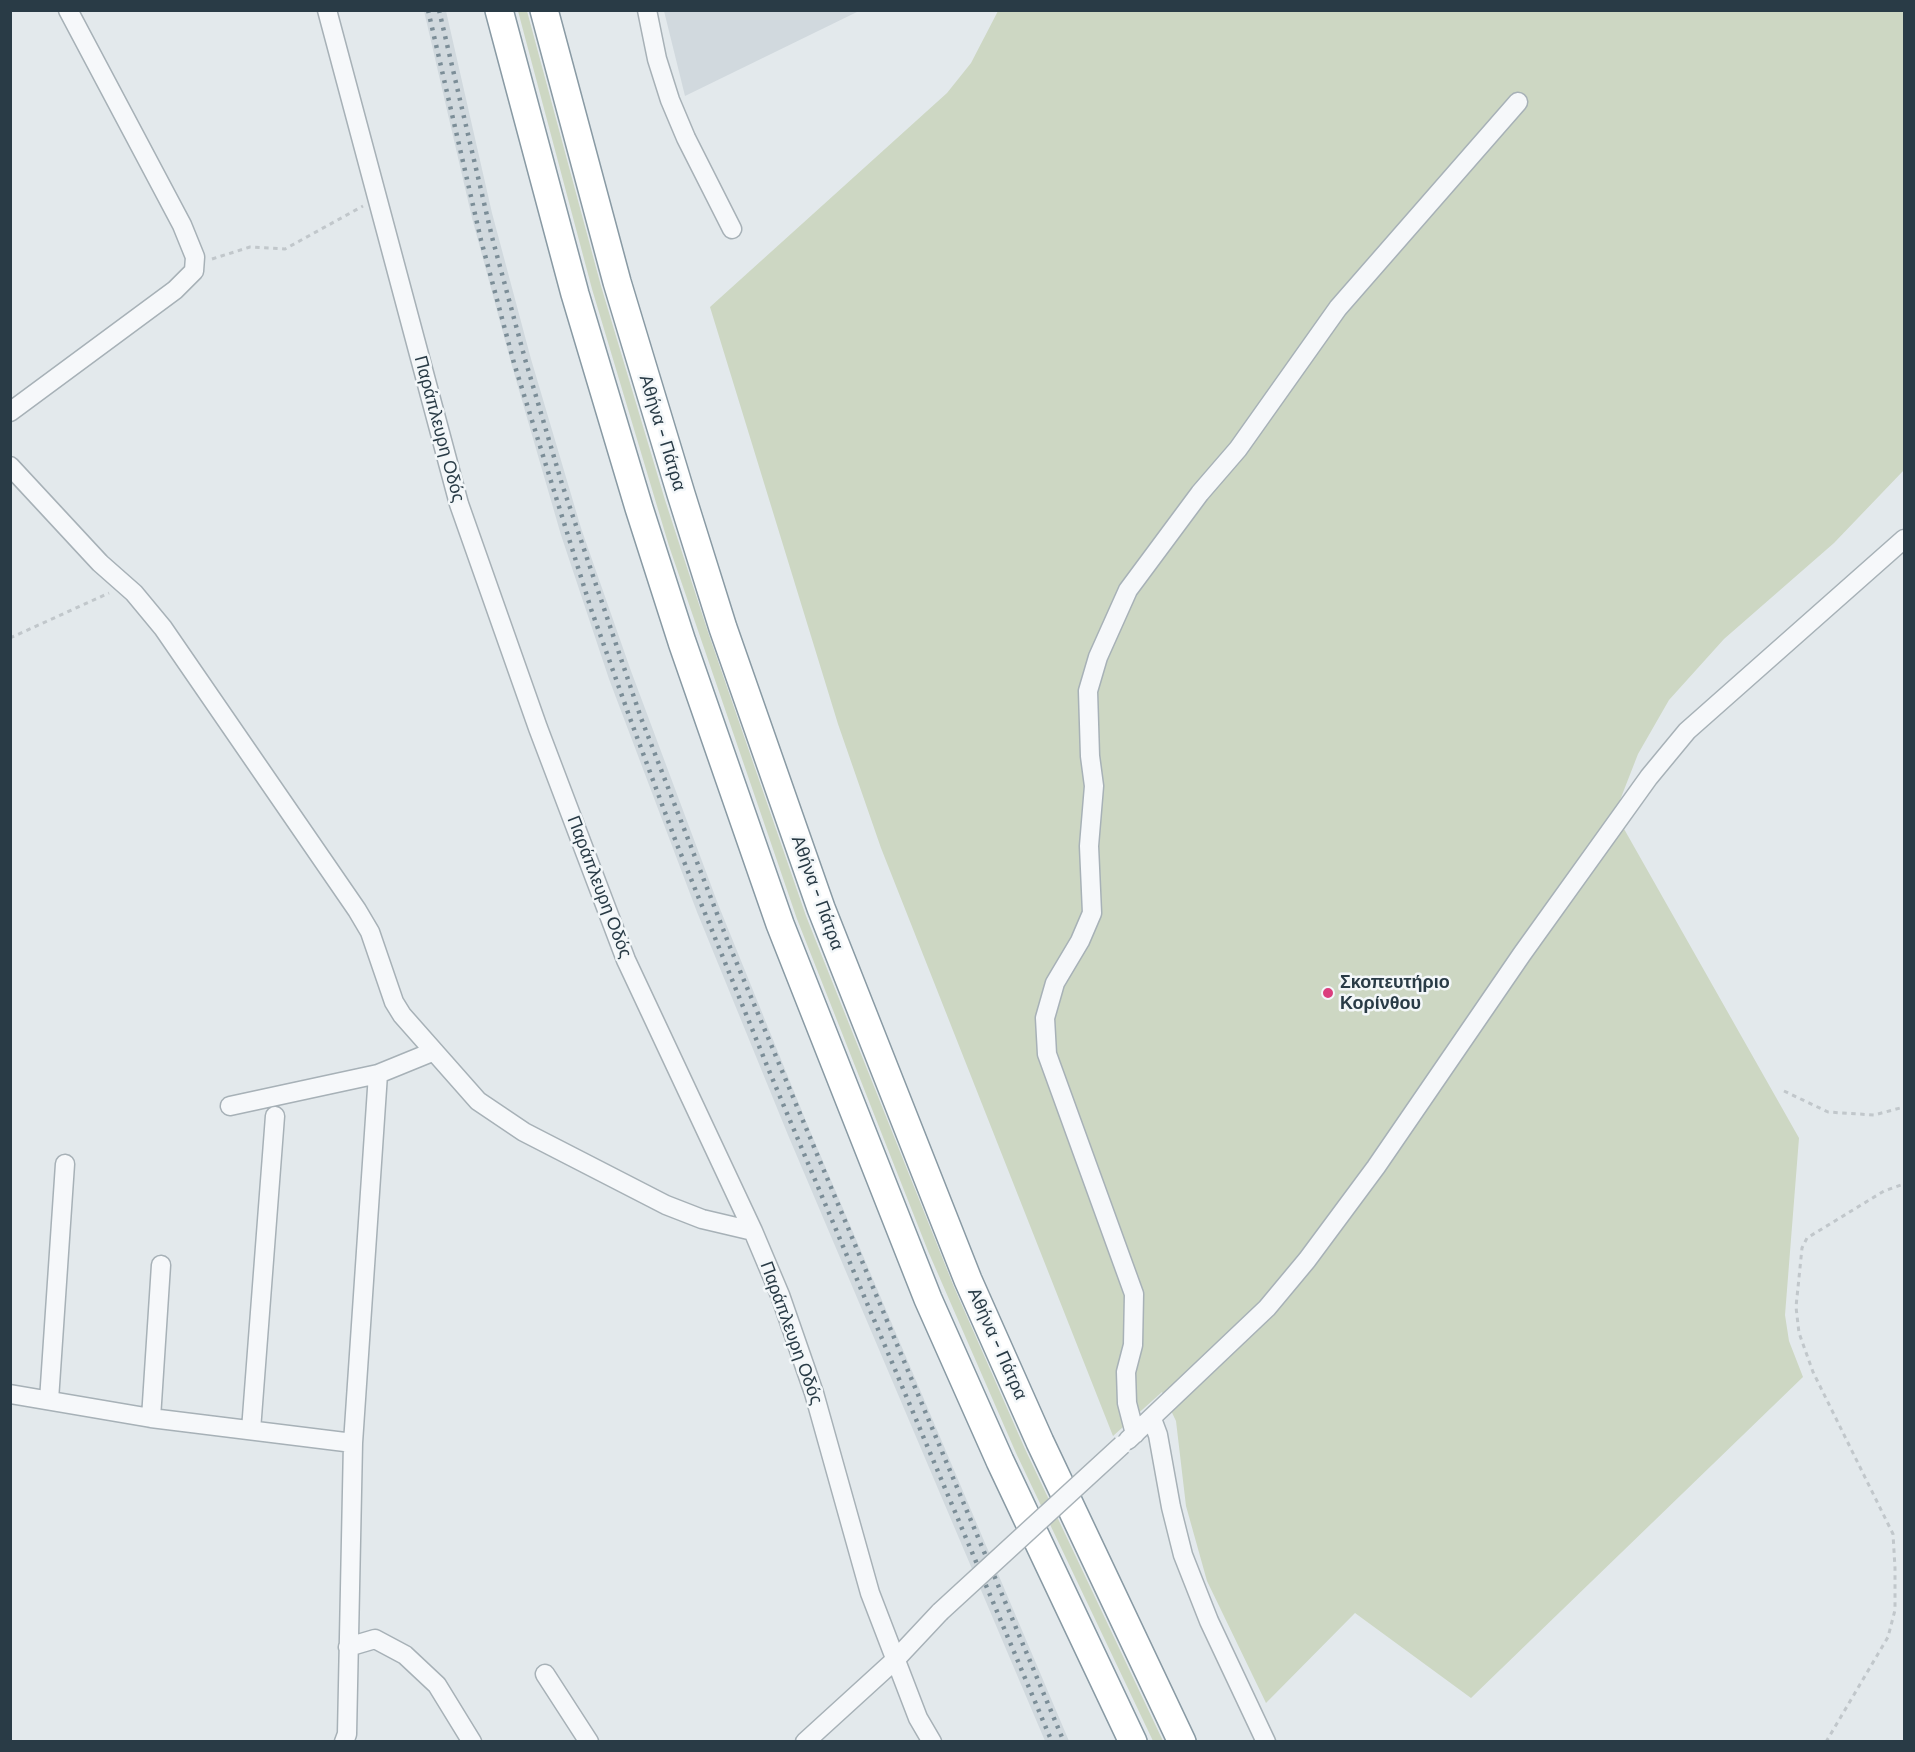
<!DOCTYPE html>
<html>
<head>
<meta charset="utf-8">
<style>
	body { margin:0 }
	#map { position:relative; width:1915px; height:1752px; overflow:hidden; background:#e3e9ec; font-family:Rubik,sans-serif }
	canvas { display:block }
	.frame { position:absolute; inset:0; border:12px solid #293b46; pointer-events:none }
</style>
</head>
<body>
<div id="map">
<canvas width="1915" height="1752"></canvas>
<div class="frame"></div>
</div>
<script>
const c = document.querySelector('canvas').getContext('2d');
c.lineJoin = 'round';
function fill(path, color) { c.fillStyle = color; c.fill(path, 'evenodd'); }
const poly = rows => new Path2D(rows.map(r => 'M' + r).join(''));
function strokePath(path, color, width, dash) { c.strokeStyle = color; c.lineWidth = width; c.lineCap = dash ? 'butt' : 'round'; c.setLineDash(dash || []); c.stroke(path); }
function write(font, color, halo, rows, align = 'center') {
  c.font = font + ' Rubik,sans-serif'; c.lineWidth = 5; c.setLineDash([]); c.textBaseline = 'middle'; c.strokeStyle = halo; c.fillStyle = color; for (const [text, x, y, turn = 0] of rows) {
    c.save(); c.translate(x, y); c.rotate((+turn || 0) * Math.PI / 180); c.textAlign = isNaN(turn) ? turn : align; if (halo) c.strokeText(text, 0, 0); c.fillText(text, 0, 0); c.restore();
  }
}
const built = poly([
	[424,11,446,11,492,213,531,359,581,528,631,671,718,904,808,1126,1069,1741,1045,1741,788,1135,697,912,609,679,561,535,512,366,472,218],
	[664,11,664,10,859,11,685,96]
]);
const green = poly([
	[518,11,527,11,601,286,665,500,708,632,806,916,954,1287,1025,1449,1163,1741,1153,1741,1016,1453,928,1251,797,919,669,546,592,289],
	[998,11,1904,11,1904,470,1834,543,1724,639,1669,700,1638,754,1615,813,1799,1138,1785,1315,1789,1341,1803,1377,1471,1698,1355,1613,1266,1703,1207,1581,1186,1506,1176,1421,1162,1392,1113,1436,881,848,838,724,710,307,947,93,971,63]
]);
const path = poly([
	[212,259,250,247,285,249,363,206],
	[10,638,109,593],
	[1784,1091,1828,1112,1874,1115,1904,1107],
	[1826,1742,1888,1637,1895,1610,1895,1568,1893,1534,1813,1372,1799,1333,1796,1307,1802,1248,1807,1238,1884,1191,1904,1184]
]);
const minor = poly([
	[327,10,459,504,538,728,626,960,753,1231,780,1295,814,1393,870,1593,918,1718,932,1742],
	[647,10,657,59,670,100,686,138,732,229],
	[10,412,175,290,194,271,195,257,182,225,68,10],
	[10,466,100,563,134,593,163,628,357,910,370,932,394,1002,402,1015,478,1101,524,1132,666,1205,702,1219,753,1231],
	[230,1106,378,1074],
	[10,1394,151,1418,353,1443],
	[49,1400,65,1164],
	[151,1418,161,1265],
	[1152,1419,1158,1435,1171,1507,1183,1555,1209,1621,1266,1742],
	[251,1430,275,1116],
	[1135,1434,1127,1403,1126,1372,1133,1345,1134,1294,1047,1054,1045,1018,1055,983,1080,941,1092,913,1089,846,1094,786,1090,756,1088,691,1098,657,1128,590,1200,493,1238,449,1338,308,1518,102],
	[1128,1440,1267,1308,1307,1260,1376,1167,1522,954,1649,777,1687,731,1904,539],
	[348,1647,375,1639,405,1655,437,1685,472,1742],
	[545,1674,589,1742],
	[344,1742,347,1734,353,1443,378,1074,432,1052],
	[805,1742,895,1660,940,1612]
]);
const highway = poly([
	[499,10,575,294,639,508,682,642,780,924,928,1299,1000,1461,1133,1742],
	[544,10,617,282,681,494,723,628,821,908,968,1280,1040,1442,1182,1742]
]);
const rail = poly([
	[428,10,481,240,514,363,591,609,631,721,676,842,770,1073,1052,1742],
	[439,10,492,237,525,359,562,484,641,718,730,947,1064,1742]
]);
const minorBridge = poly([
	[940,1612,1122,1445]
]);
const markers = [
	[1328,993,6,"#db3e7d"]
];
const streetNames = [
	["Παράπλευρη Οδός",439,429,75],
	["Αθήνα - Πάτρα",662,433,73],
	["Παράπλευρη Οδός",599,887,69],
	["Αθήνα - Πάτρα",817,893,70],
	["Παράπλευρη Οδός",791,1333,70],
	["Αθήνα - Πάτρα",997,1344,66]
];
const poiNames = [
	["Σκοπευτήριο",1340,983],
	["Κορίνθου",1340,1004]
];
fill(built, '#d1d9de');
fill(green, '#cdd7c3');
strokePath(minor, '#a7b1b7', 21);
strokePath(highway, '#899aa4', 30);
strokePath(path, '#c1c7cb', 3, [4.5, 4.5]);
strokePath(minor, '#f6f8fa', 18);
strokePath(highway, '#fff', 27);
strokePath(rail, '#7b8d97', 4.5, [3, 6]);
strokePath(minorBridge, '#a7b1b7', 21, []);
strokePath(minorBridge, '#f6f8fa', 18);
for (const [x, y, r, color] of markers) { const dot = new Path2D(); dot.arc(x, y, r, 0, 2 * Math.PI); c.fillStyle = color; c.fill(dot); strokePath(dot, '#f3f7f9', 2); }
write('18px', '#293b46', '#f3f7f9', streetNames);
write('bold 18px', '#293b46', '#f3f7f9', poiNames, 'left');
</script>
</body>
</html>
